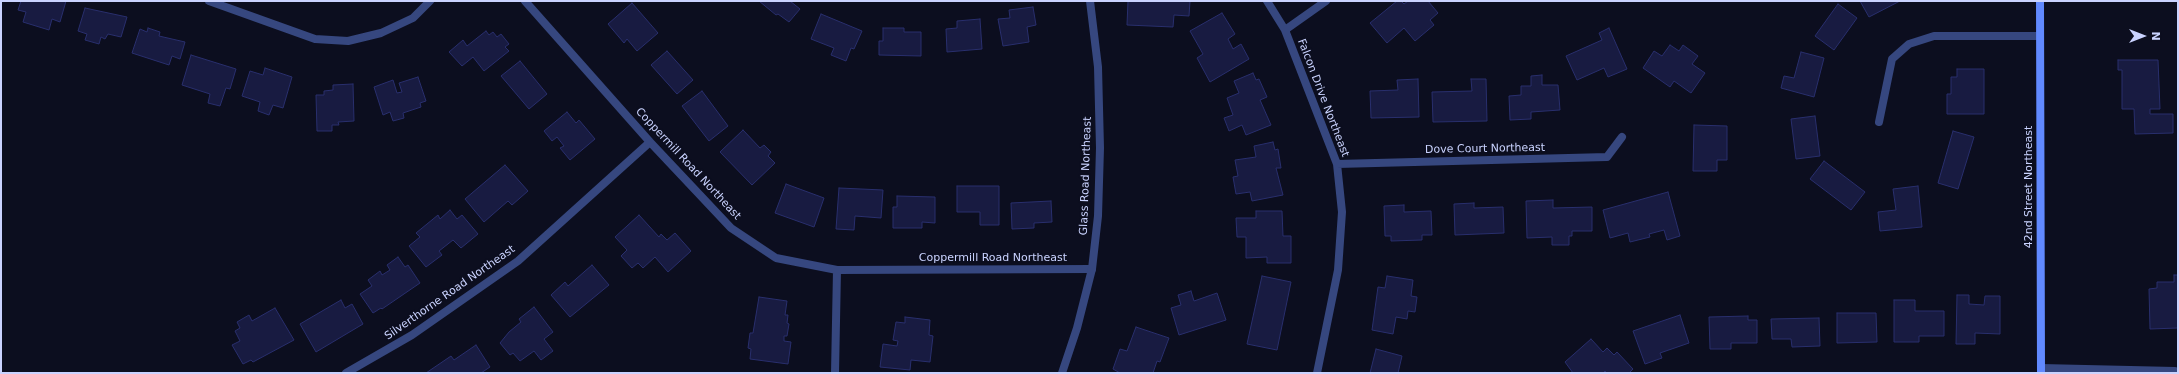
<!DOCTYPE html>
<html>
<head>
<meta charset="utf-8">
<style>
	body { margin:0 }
	#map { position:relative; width:2179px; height:374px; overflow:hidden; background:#0c0e1f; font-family:"DejaVu Sans",sans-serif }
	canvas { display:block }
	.frame { position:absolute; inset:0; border:2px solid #cad3ff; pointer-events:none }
	.north { position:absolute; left:2123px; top:16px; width:40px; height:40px; -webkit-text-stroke:3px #0c0e1f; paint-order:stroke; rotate:90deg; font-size:11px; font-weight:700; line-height:16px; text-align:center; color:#cad3ff }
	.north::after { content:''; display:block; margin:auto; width:14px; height:18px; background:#cad3ff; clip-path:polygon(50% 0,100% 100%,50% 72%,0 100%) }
</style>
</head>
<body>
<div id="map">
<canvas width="2179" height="374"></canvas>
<div class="frame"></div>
<div class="north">N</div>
</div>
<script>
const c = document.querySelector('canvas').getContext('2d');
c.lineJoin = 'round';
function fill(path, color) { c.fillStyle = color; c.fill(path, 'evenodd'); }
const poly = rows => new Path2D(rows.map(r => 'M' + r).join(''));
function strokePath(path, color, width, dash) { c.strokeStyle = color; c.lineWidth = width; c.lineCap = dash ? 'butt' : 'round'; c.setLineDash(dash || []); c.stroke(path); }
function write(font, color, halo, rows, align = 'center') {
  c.font = font + ' "DejaVu Sans",sans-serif'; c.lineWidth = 4; c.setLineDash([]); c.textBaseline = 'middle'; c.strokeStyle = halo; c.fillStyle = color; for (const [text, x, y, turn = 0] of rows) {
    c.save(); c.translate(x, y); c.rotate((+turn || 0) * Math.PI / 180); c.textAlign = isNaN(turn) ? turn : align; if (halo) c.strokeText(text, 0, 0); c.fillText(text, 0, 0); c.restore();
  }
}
const building = poly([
	[21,1,66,1,60,22,52,19,49,30,23,22,26,12,18,10,21,1],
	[759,1,790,1,800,9,789,22,778,14,776,15,759,1],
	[1128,1,1190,1,1189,16,1174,15,1173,27,1127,25,1128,1],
	[1397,1,1401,1,1404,4,1408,1,1428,1,1438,13,1430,20,1434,25,1415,41,1404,28,1387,43,1370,23,1397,1],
	[1860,1,1900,1,1869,17,1860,1],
	[632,3,658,33,637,51,627,39,624,43,608,24,632,3],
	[1838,4,1857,18,1834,50,1815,36,1838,4],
	[1033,7,1036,25,1027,27,1029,42,1003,46,998,19,1010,18,1009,10,1033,7],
	[85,8,127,17,121,37,108,34,105,39,101,37,99,44,85,40,87,34,78,31,85,8],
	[1222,13,1235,34,1228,39,1233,49,1241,44,1249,59,1210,82,1197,58,1203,54,1190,31,1222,13],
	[821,14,862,31,854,49,851,48,846,61,831,55,834,48,811,39,821,14],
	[980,19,982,49,947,52,946,29,957,28,957,21,980,19],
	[148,28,160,32,159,36,185,42,180,59,172,56,169,65,132,53,140,29,147,32,148,28],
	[883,28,904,28,904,32,921,32,921,56,879,55,879,41,883,41,883,28],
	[1609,28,1627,69,1608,77,1604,68,1577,80,1566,56,1602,40,1599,33,1609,28],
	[486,31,489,35,493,32,497,37,501,34,509,44,505,47,509,51,484,71,473,57,462,66,449,52,463,40,467,46,486,31],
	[1670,45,1679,51,1683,45,1698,56,1692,64,1705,73,1691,93,1674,81,1670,87,1643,68,1654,51,1662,56,1670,45],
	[667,51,693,80,677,94,651,65,667,51],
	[1801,52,1824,58,1814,97,1781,88,1784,76,1794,78,1801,52],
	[191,55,236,69,230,89,226,88,220,106,208,103,210,94,182,85,191,55],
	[2118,60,2158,60,2160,109,2150,109,2150,114,2173,114,2173,133,2135,134,2134,109,2122,109,2122,70,2118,70,2118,60],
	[520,61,547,94,529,109,501,76,520,61],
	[265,68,292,77,283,108,273,105,269,115,258,111,260,102,242,96,250,71,263,75,265,68],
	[1957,69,1984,69,1984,114,1947,114,1947,94,1951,94,1951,77,1957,77,1957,69],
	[1253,73,1256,80,1259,79,1267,97,1260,100,1271,125,1246,135,1242,125,1229,131,1224,118,1233,115,1227,98,1239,93,1234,81,1253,73],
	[1542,75,1542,85,1558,85,1560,110,1531,112,1531,119,1510,120,1509,96,1521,95,1521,86,1531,86,1531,76,1542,75],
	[418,77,426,101,420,103,421,107,403,113,404,118,393,121,390,112,383,115,374,87,393,80,397,93,402,92,399,83,418,77],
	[1418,79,1419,117,1371,118,1370,91,1398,90,1397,80,1418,79],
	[1471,79,1486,79,1487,121,1433,122,1432,92,1472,91,1471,79],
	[353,84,354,121,338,122,339,125,332,125,332,131,317,131,316,95,324,95,324,91,333,90,333,85,353,84],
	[702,91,728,126,709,141,682,106,702,91],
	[567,112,576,123,579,120,595,139,570,160,560,148,564,146,557,137,552,141,544,131,567,112],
	[1815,116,1820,156,1796,159,1791,119,1815,116],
	[1694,125,1727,126,1727,160,1717,160,1717,171,1693,171,1694,125],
	[743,130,760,148,764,145,771,152,768,156,775,163,752,185,720,152,743,130],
	[1953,131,1974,137,1958,189,1938,183,1953,131],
	[1273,142,1275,150,1278,149,1281,168,1276,168,1283,195,1252,201,1250,192,1236,194,1233,177,1238,176,1235,160,1256,157,1254,146,1273,142],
	[1824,161,1865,192,1851,210,1810,179,1824,161],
	[505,165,528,191,512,205,508,201,484,222,465,199,505,165],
	[786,184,824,198,814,227,775,213,786,184],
	[957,186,999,186,999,225,980,225,980,212,957,212,957,186],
	[1918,186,1922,227,1880,231,1878,212,1896,210,1893,189,1918,186],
	[839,188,883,190,881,218,855,216,854,230,836,229,839,188],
	[1668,192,1680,236,1667,240,1664,230,1649,234,1650,237,1630,242,1628,233,1610,238,1603,210,1668,192],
	[897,196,935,197,935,223,922,222,922,228,893,228,893,207,897,207,897,196],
	[1553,200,1553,208,1592,207,1592,231,1572,231,1572,236,1569,236,1569,245,1552,245,1552,237,1527,238,1526,201,1553,200],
	[1051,201,1052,222,1034,223,1034,228,1012,229,1011,203,1051,201],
	[1474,203,1474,208,1503,207,1504,233,1455,235,1454,204,1474,203],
	[1404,205,1404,212,1431,211,1432,235,1422,235,1422,240,1391,241,1391,236,1385,236,1384,206,1404,205],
	[450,210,457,219,462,215,478,234,461,248,453,240,439,251,442,255,426,267,409,246,420,237,416,233,438,215,440,219,450,210],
	[1256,211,1282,211,1283,236,1291,236,1291,263,1267,263,1267,257,1246,258,1246,237,1237,237,1236,218,1256,218,1256,211],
	[639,215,659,237,661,234,667,240,675,233,691,251,668,272,655,257,643,268,638,263,632,268,621,256,627,250,615,237,639,215],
	[398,257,405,267,408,265,420,283,382,309,381,308,373,313,360,294,372,286,368,280,380,271,382,275,390,270,387,265,398,257],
	[592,265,609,285,570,317,551,295,565,282,568,286,592,265],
	[2174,275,2178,275,2178,328,2150,329,2149,289,2157,288,2157,282,2174,282,2174,275],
	[1262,276,1291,282,1277,350,1247,344,1262,276],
	[1387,276,1413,280,1411,296,1417,297,1415,312,1408,311,1407,319,1396,317,1393,334,1372,330,1378,287,1385,288,1387,276],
	[1191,291,1194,301,1217,293,1226,320,1179,335,1171,308,1181,305,1178,295,1191,291],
	[1957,295,1969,295,1969,304,1984,305,1985,296,2000,296,2000,334,1975,333,1975,344,1956,344,1957,295],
	[759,297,787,301,785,315,788,315,787,323,789,324,787,336,784,336,784,341,791,342,788,364,750,359,751,349,748,348,750,333,753,333,759,297],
	[341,300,345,308,352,304,363,324,316,352,300,324,341,300],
	[1894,300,1915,300,1915,311,1944,311,1944,336,1919,336,1919,342,1894,342,1894,300],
	[534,307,553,332,544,339,553,351,541,360,534,351,520,361,513,353,510,355,500,343,509,332,521,322,519,319,534,307],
	[275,308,294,340,253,362,251,360,243,364,232,345,240,341,235,331,240,328,237,322,249,315,252,321,275,308],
	[1837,313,1876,313,1877,342,1837,343,1837,313],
	[1680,315,1689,343,1660,353,1662,358,1645,364,1633,331,1680,315],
	[1748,316,1748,320,1757,320,1757,343,1731,343,1731,349,1710,349,1709,317,1748,316],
	[905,317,930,320,929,335,933,336,930,362,911,360,910,370,880,367,883,344,897,346,898,341,893,340,896,322,905,323,905,317],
	[1819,318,1820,346,1792,347,1791,339,1772,339,1771,319,1819,318],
	[1136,327,1169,338,1160,362,1157,361,1153,373,1120,373,1113,369,1120,349,1127,351,1136,327],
	[1591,339,1603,352,1607,348,1614,355,1617,352,1633,369,1629,373,1607,373,1605,371,1603,373,1573,373,1565,362,1591,339],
	[476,345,490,367,481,373,426,373,451,356,454,360,476,345],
	[1376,349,1402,356,1398,373,1370,373,1376,349]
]);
const minor = poly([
	[209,1,315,39,348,41,381,33,413,18,430,1],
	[525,1,650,142,731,228,776,258,837,270,1092,269],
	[1267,1,1285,30,1337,164,1342,212,1338,270,1317,373],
	[1285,30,1326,1],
	[1879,122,1892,59,1909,44,1934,36,2040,36],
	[1337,164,1607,157,1622,137],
	[2041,368,2175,371,2178,372],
	[346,373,412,335,518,261,650,142],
	[835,373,837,270]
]);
const tertiary = poly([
	[1062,373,1077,328,1092,269,1098,216,1100,148,1098,67,1090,1]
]);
const secondary = poly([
	[2040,1,2041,373]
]);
const streetNames = [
	["Falcon Drive Northeast",1323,98,69],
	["Dove Court Northeast",1485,149,-1],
	["Coppermill Road Northeast",688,164,47],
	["Glass Road Northeast",1086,176,-88],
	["42nd Street Northeast",2029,187,-90],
	["Coppermill Road Northeast",993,258],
	["Silverthorne Road Northeast",450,293,-35]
];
fill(building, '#181b41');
strokePath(building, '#292f6d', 1);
strokePath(minor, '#36477f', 8);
strokePath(tertiary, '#36477f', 8);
strokePath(secondary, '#6189ff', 8);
write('11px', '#cad3ff', '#0c0e1f', streetNames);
</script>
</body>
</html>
